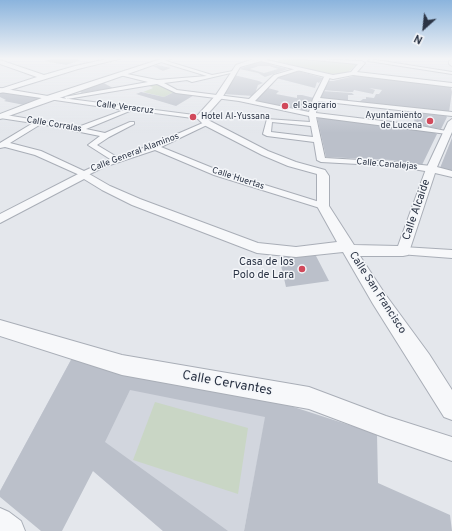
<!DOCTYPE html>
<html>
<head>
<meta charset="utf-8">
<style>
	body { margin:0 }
	#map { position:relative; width:452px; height:531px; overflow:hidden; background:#e4e7ec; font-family:Overpass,sans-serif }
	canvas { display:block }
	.north { position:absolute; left:404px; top:8px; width:40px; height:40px; -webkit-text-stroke:3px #f4f6f9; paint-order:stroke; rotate:207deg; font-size:11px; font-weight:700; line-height:16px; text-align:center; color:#2b3445 }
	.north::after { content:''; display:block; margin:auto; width:14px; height:18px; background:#2b3445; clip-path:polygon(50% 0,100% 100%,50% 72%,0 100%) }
</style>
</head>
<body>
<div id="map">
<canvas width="452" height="531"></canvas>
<div class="north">N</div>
</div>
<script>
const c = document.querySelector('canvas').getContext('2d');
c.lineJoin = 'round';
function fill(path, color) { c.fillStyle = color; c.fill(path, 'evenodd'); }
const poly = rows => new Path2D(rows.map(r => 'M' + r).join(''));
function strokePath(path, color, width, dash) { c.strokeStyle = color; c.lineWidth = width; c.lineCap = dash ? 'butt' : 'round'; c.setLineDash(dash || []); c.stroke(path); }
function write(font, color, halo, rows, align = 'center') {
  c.font = font + ' Overpass,sans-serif'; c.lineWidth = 3; c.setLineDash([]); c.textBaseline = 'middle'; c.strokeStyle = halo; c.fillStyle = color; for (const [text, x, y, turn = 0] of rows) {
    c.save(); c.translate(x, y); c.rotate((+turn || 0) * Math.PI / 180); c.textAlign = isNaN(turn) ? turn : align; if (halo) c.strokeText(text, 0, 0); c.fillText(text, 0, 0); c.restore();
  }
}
const built = poly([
	[72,358,269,399,244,531,163,531,93,471,0,497,0,491]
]);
const green = poly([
	[286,58,356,64,358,64,347,73,339,76,326,75,277,61],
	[161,83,176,91,164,97,143,92,153,88,148,85],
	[155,402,248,428,238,494,133,460]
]);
const building = poly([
	[56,58,74,58,81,60,66,65,44,61],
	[260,61,266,61,272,65,288,69,265,77,258,73,239,69],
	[259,66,269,66,278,69,264,73,250,69],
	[158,65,171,68,163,71,153,66],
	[298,71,323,78,319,83,317,82,315,88,276,78],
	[234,75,259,81,263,83,258,85,254,96,223,94],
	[358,75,448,86,451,88,452,92,449,112,359,102,363,99,366,99,366,97,374,98,376,94,379,94,382,90,369,88,375,90,373,94,354,90,353,92,348,92,322,90,328,81,333,81],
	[100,81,113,88,82,93,75,89],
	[268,88,279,91,276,94,297,98,297,95,302,95,314,98,312,100,314,101,306,107,308,107,307,111,255,101,257,99,255,99],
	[0,90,50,98,29,106,4,101,6,100,0,97],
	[176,91,196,94,176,106,136,94,141,92,164,97],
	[322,91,352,93,354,95,348,95,348,101,318,98],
	[415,111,445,115,447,117,441,129,414,125],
	[317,117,424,129,437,134,422,165,391,160,326,157],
	[452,138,452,171,440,168],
	[315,254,329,281,286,287,279,257],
	[72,358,269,399,377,434,378,483,450,515,452,531,244,531,265,417,130,390,105,442,228,531,163,531,93,471,62,531,41,531,0,497,0,491]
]);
const pedestrian = poly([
	[370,59,452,72,452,74,368,61,370,59],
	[163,60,212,75,233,71,235,72,192,82,187,80,164,83,177,90,249,99,274,75,298,68,300,70,278,77,255,101,309,112,313,99,324,77,327,75,330,77,320,98,452,112,452,116,318,101,316,113,416,125,451,132,447,134,316,117,325,158,395,162,431,166,435,169,431,172,395,166,321,162,317,160,314,142,267,136,263,134,267,119,310,122,309,116,239,101,176,93,157,84,67,99,64,97,148,82,120,75,122,73,157,80,207,76,161,62,163,60],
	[272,122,311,126,313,137,271,132,272,122],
	[0,88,54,97,202,116,202,118,200,119,132,110,86,129,105,133,130,122,134,122,134,124,109,137,97,145,117,157,152,145,205,122,209,122,209,124,161,147,220,171,326,204,328,206,323,209,320,208,214,175,155,150,104,167,84,177,35,155,5,147,0,148,0,143,33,123,0,118,0,114,78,127,124,110,0,92,0,88],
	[41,124,100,136,88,145,110,159,84,171,41,151,10,143,41,124],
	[403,247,452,250,452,258,399,254,397,251,399,248,403,247]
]);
const minor = poly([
	[111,58,123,58,78,69,0,93,0,89,37,77,0,64,0,60,44,75,75,66,111,58],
	[164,58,173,58,0,119,0,114,47,96,164,58],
	[256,58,269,58,267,60,333,75,351,72,358,64,293,58,362,61,365,63,357,72,452,83,452,87,353,75,333,79,261,61,240,67,222,98,205,117,210,121,268,151,296,162,325,170,329,176,329,206,354,245,398,246,426,169,448,122,452,119,452,132,437,167,452,171,452,177,435,173,408,255,403,256,360,256,385,294,429,354,452,390,452,420,444,417,373,304,343,252,296,257,257,253,132,205,102,190,84,179,0,223,0,214,84,171,110,186,140,199,258,243,296,247,337,242,317,206,317,174,288,166,262,155,204,125,196,117,216,95,236,65,256,58],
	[452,59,452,66,449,64,449,61,452,59],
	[0,320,122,355,309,387,386,416,452,437,452,461,386,438,309,409,122,375,0,336,0,320],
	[0,508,9,512,21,521,25,531,0,531,0,508]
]);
const markers = [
	[285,106,4,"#d1495b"],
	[193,117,4,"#d1495b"],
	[430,121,4,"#d1495b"],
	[302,269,4,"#d1495b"]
];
const farPoinames = [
	["el Sagrario",293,106],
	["Ayuntamiento",422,116,"right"],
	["de Lucena",422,126,"right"],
	["Hotel Al-Yussana",201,117]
];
const farStreetnames = [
	["Calle Veracruz",125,108,7],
	["Calle Corralas",54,125,10],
	["Calle General Alaminos",135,153,-21],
	["Calle Canalejas",387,165,5],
	["Calle Huertas",238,179,18]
];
const streetNames = [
	["Calle Alcaide",417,210,-71],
	["Calle San Francisco",377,293,57]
];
const poiNames = [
	["Casa de los",294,263],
	["Polo de Lara",294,276]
];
const nearStreetnames = [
	["Calle Cervantes",227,384,10]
];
fill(built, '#d2d6de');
fill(green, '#c9d6c5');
fill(building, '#bbc0ca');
strokePath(pedestrian, '#a9aeb7', 2);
strokePath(minor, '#a9aeb7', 2);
fill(pedestrian, '#f7f8fa');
fill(minor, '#f7f8fa');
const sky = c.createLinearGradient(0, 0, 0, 133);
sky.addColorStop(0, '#8bb4dd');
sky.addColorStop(0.44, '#f3f4f6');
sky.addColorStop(1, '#f3f4f600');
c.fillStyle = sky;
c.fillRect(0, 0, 452, 133);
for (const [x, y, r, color] of markers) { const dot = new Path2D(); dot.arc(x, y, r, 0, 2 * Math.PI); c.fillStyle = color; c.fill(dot); strokePath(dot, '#f4f6f9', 1.5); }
write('9px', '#2b3445', '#f4f6f9', farPoinames, 'left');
write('9px', '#2b3445', '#f4f6f9', farStreetnames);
write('11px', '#2b3445', '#f4f6f9', streetNames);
write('11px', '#2b3445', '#f4f6f9', poiNames, 'right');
write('13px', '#2b3445', '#f4f6f9', nearStreetnames);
</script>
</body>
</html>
